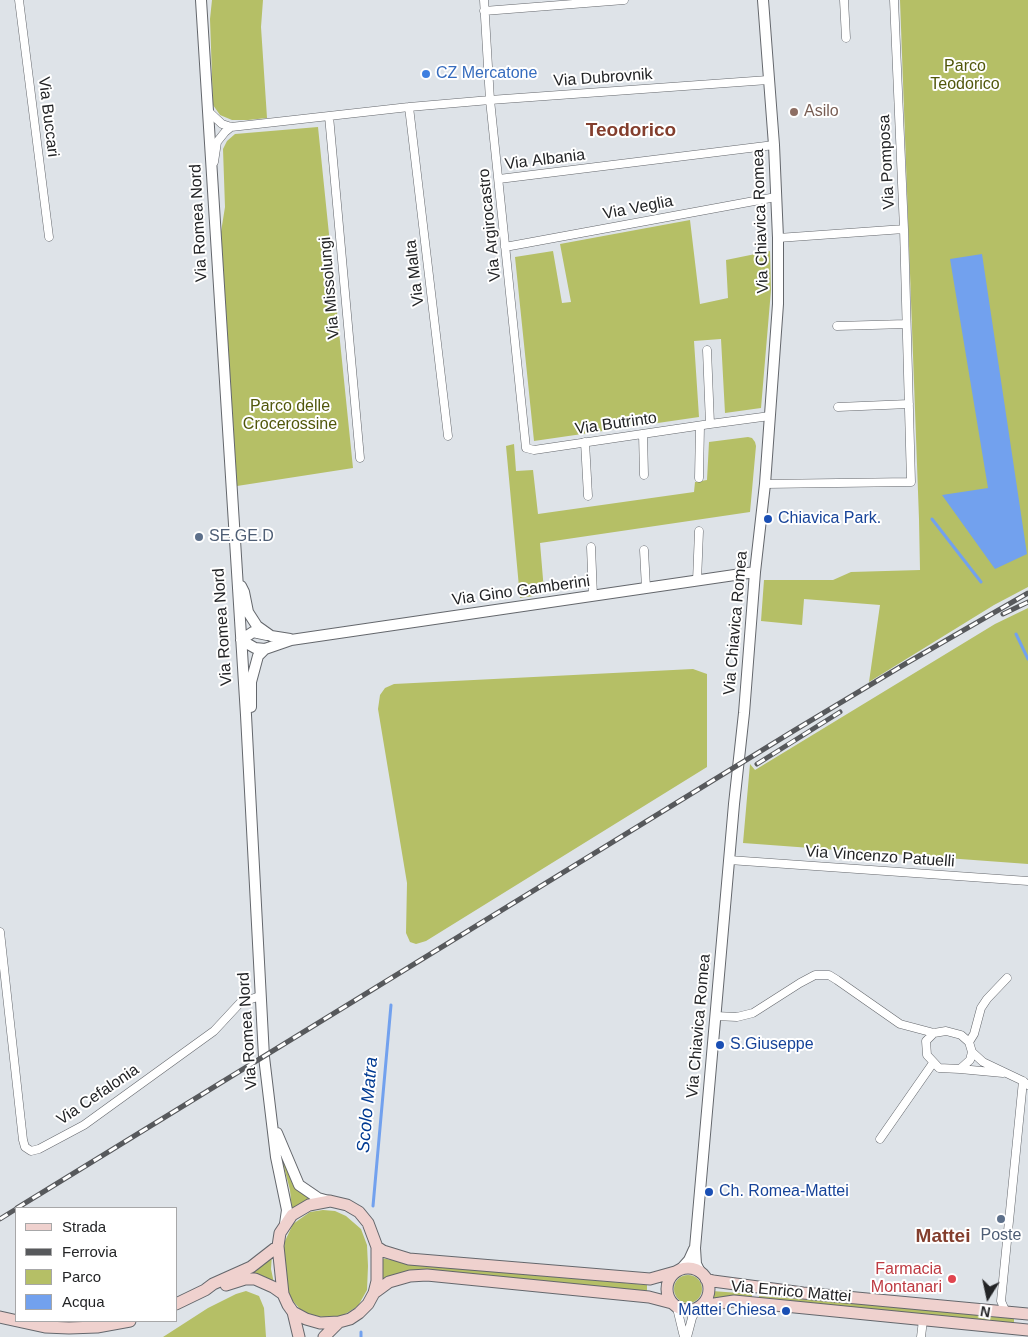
<!DOCTYPE html>
<html>
<head>
<meta charset="utf-8">
<style>
	body { margin:0 }
	#map { position:relative; width:1028px; height:1337px; overflow:hidden; background:#dee3e8; font-family:Helvetica,sans-serif }
	canvas { display:block }
	.legend { position:absolute; left:15px; top:1207px; width:162px; height:115px; box-sizing:border-box; background:#fff; border:1px solid #a7a7a8; margin:0; padding:6px 9px; list-style:none; font-size:15px; color:#232426 }
	.legend li { display:flex; align-items:center; gap:10px; height:25px }
	.legend b { width:25px; border:1px solid #a7a7a8 }
	.north { position:absolute; left:963px; top:1272px; width:50px; height:50px; -webkit-text-stroke:4px #fff; paint-order:stroke; rotate:190deg; font-size:14px; font-weight:700; line-height:20px; text-align:center; color:#232426 }
	.north::after { content:''; display:block; margin:auto; width:18px; height:22px; background:#232426; clip-path:polygon(50% 0,100% 100%,50% 72%,0 100%) }
</style>
</head>
<body>
<div id="map">
<canvas width="1028" height="1337"></canvas>
<ul class="legend">
<li><b style="height:6px;background:#efd1ce"></b>Strada</li>
<li><b style="height:6px;background:#57595c"></b>Ferrovia</li>
<li><b style="height:14px;background:#b5bf66"></b>Parco</li>
<li><b style="height:14px;background:#72a1ee"></b>Acqua</li>
</ul>
<div class="north">N</div>
</div>
<script>
const c = document.querySelector('canvas').getContext('2d');
c.lineJoin = 'round';
function fill(path, color) { c.fillStyle = color; c.fill(path, 'evenodd'); }
const poly = rows => new Path2D(rows.map(r => 'M' + r).join(''));
function strokePath(path, color, width, dash) { c.strokeStyle = color; c.lineWidth = width; c.lineCap = dash ? 'butt' : 'round'; c.setLineDash(dash || []); c.stroke(path); }
function write(font, color, halo, rows, align = 'center') {
  c.font = font + ' Helvetica,sans-serif'; c.lineWidth = 4; c.setLineDash([]); c.textBaseline = 'middle'; c.strokeStyle = halo; c.fillStyle = color; for (const [text, x, y, turn = 0] of rows) {
    c.save(); c.translate(x, y); c.rotate((+turn || 0) * Math.PI / 180); c.textAlign = isNaN(turn) ? turn : align; if (halo) c.strokeText(text, 0, 0); c.fillText(text, 0, 0); c.restore();
  }
}
const green = poly([
	[212,0,263,0,261,27,267,118,248,120,232,120,220,115,213,105,210,19],
	[900,0,1028,0,1028,587,994,605,869,682,880,605,804,599,802,625,761,621,764,580,833,580,851,572,920,570,919,519],
	[318,127,353,468,237,486,221,232,225,207,223,149,227,141,235,134],
	[690,220,700,304,728,298,726,260,770,251,771,290,761,408,725,413,721,339,694,341,699,417,534,441,515,257,553,251,562,303,571,302,560,244],
	[748,437,752,438,755,442,756,446,750,512,540,543,544,591,533,592,533,596,520,598,506,446,514,444,516,471,533,470,538,514,694,492,695,482,707,480,709,442],
	[1028,608,1028,864,743,843,750,764,755,770,995,624],
	[693,669,707,674,707,767,426,941,416,944,410,942,406,933,407,883,378,709,380,695,385,688,394,684],
	[279,1148,293,1185,312,1199,292,1210,290,1190],
	[323,1210,335,1211,346,1216,361,1229,367,1245,368,1266,367,1290,358,1306,342,1316,325,1317,312,1316,300,1309,292,1300,287,1288,283,1254,285,1241,293,1224,310,1212],
	[272,1254,271,1269,274,1283,244,1274],
	[381,1258,418,1265,647,1285,647,1291,423,1272,381,1285],
	'674 1289a14 14 0 1 1 28 0a14 14 0 1 1-28 0Z',
	[246,1291,259,1296,264,1308,266,1337,163,1337,208,1308,236,1294],
	[712,1291,752,1294,752,1299,710,1300],
	[759,1296,864,1304,1014,1318,1014,1324,759,1300]
]);
const water = poly([
	[982,254,1027,554,995,569,942,495,988,488,950,259]
]);
const stream = poly([
	[932,519,981,582],
	[1016,634,1028,659],
	[373,1206,391,1005],
	[361,1337,361,1332]
]);
const minor = poly([
	[19,0,49,237],
	[484,0,490,100,526,448,534,450,710,424,707,350],
	[844,0,846,38],
	[484,11,624,0],
	[409,107,448,436],
	[208,111,222,124,231,127,409,107,490,100,768,80],
	[329,116,360,458],
	[214,162,217,142,225,132,231,127],
	[499,179,774,145],
	[778,238,904,229],
	[505,247,776,197],
	[837,326,906,324],
	[838,407,909,404],
	[710,424,770,416],
	[643,434,644,475],
	[585,442,588,496],
	[699,478,700,426],
	[765,484,911,482,904,229,894,0],
	[591,547,593,596],
	[644,550,646,588],
	[697,581,699,531],
	[729,860,1028,881],
	[0,932,23,1140,25,1147,31,1151,39,1149,84,1125,214,1031,240,1003,260,996],
	[715,1016,737,1017,753,1013,800,983,815,975,829,975,837,980,900,1024,934,1033,946,1031,961,1035,969,1042,972,1052,970,1060,960,1069,939,1068,927,1055,926,1041,934,1033],
	[969,1042,974,1034,981,1008,987,999,1007,978],
	[972,1052,983,1062,1023,1081,1028,1085],
	[960,1069,1003,1073],
	[880,1139,933,1063],
	[677,1308,684,1337],
	[1009,1312,1005,1310,1001,1301,1023,1081],
	[687,1337,692,1318,697,1308],
	[921,1337,923,1320]
]);
const tertiary = poly([
	[201,0,246,715,264,1057,276,1157,287,1210,285,1224],
	[241,586,244,592,248,612,257,626,271,636,290,639],
	[265,649,255,648,241,640,253,632,267,635],
	[251,707,251,682,258,656,265,649,291,640,755,572],
	[277,1133,299,1185,318,1198,329,1201],
	[681,1269,689,1260,694,1249],
	[700,1272,696,1264,695,1248,734,804,744,713,755,572,765,484,778,304,778,238,774,145,763,0]
]);
const secondary = poly([
	[330,1201,347,1205,359,1212,368,1223,377,1247,377,1281,374,1293,368,1304,359,1313,350,1319,339,1322,320,1323,306,1319,293,1312,288,1305,283,1294,278,1246,280,1233,292,1215,309,1205,330,1201],
	[377,1247,383,1251,409,1259,650,1279,675,1272],
	'667 1289a21 21 0 1 1 42 0a21 21 0 1 1-42 0Z',
	[706,1279,713,1281,803,1293,1028,1314],
	[226,1285,245,1279,255,1279,273,1287,283,1294],
	[374,1293,389,1282,410,1276,427,1275,649,1297,672,1303],
	[176,1304,205,1290,213,1284,251,1267,278,1246],
	[701,1306,734,1301,1028,1330],
	[293,1312,299,1337],
	[0,1317,45,1327,69,1328,97,1327,130,1321],
	[324,1337,339,1322]
]);
const rail = poly([
	[1003,614,1028,602],
	[757,764,840,712],
	[17,1208,795,730,905,664,1028,593],
	[0,1219,16,1209]
]);
const markers = [
	[426,74,5,"#3f7fe0"],
	[794,112,5,"#8d6e63"],
	[768,519,5,"#1a4fb4"],
	[199,537,5,"#5c6f8a"],
	[720,1045,5,"#1a4fb4"],
	[709,1192,5,"#1a4fb4"],
	[1001,1219,5,"#5c6f8a"],
	[952,1279,5,"#e0444e"],
	[786,1311,5,"#1a4fb4"]
];
const parkNames = [
	["Parco",965,67],
	["Teodorico",965,85],
	["Parco delle",290,407],
	["Crocerossine",290,425]
];
const shopNames = [
	["CZ Mercatone",436,74]
];
const streetNames = [
	["Via Dubrovnik",603,78,-4],
	["Via Buccari",48,117,83],
	["Via Albania",545,160,-7],
	["Via Pomposa",887,162,-93],
	["Via Veglia",638,208,-11],
	["Via Chiavica Romea",761,221,-92],
	["Via Romea Nord",199,223,-93],
	["Via Argirocastro",490,225,-96],
	["Via Malta",415,273,-97],
	["Via Missolungi",330,288,-95],
	["Via Butrinto",616,424,-8],
	["Via Gino Gamberini",521,591,-8],
	["Via Chiavica Romea",736,623,-85],
	["Via Romea Nord",223,627,-94],
	["Via Vincenzo Patuelli",880,857,4],
	["Via Chiavica Romea",699,1026,-85],
	["Via Romea Nord",248,1031,-94],
	["Via Cefalonia",98,1095,-34],
	["Via Enrico Mattei",791,1292,5]
];
const educationNames = [
	["Asilo",804,112]
];
const transitNames = [
	["Chiavica Park.",778,519],
	["S.Giuseppe",730,1045],
	["Ch. Romea-Mattei",719,1192],
	["Mattei Chiesa",776,1311,"right"]
];
const serviceNames = [
	["SE.GE.D",209,537],
	["Poste",1001,1236,"center"]
];
const healthNames = [
	["Farmacia",942,1270],
	["Montanari",942,1288]
];
const waterNames = [
	["Scolo Matra",368,1105,-85]
];
const quarterNames = [
	["Teodorico",631,131],
	["Mattei",943,1237]
];
fill(green, '#b5bf66');
fill(water, '#72a1ee');
strokePath(stream, '#72a1ee', 3);
strokePath(minor, '#64676c', 9);
strokePath(tertiary, '#64676c', 12);
strokePath(secondary, '#64676c', 13);
strokePath(minor, '#fff', 8);
strokePath(tertiary, '#fff', 10);
strokePath(secondary, '#efd1ce', 11);
strokePath(rail, '#57595c', 5);
strokePath(rail, '#fff', 3, [9]);
for (const [x, y, r, color] of markers) { const dot = new Path2D(); dot.arc(x, y, r, 0, 2 * Math.PI); c.fillStyle = color; c.fill(dot); strokePath(dot, '#fff', 2); }
write('16px', '#51570b', '#fff', parkNames);
write('16px', '#366cbe', '#fff', shopNames, 'left');
write('16px', '#232426', '#fff', streetNames);
write('16px', '#785e54', '#fff', educationNames, 'left');
write('16px', '#164399', '#fff', transitNames, 'left');
write('16px', '#4e5e75', '#fff', serviceNames, 'left');
write('16px', '#be3a42', '#fff', healthNames, 'right');
write('italic 18px', '#003a92', '#fff', waterNames);
write('bold 19px', '#833e2d', '#fff', quarterNames);
</script>
</body>
</html>
